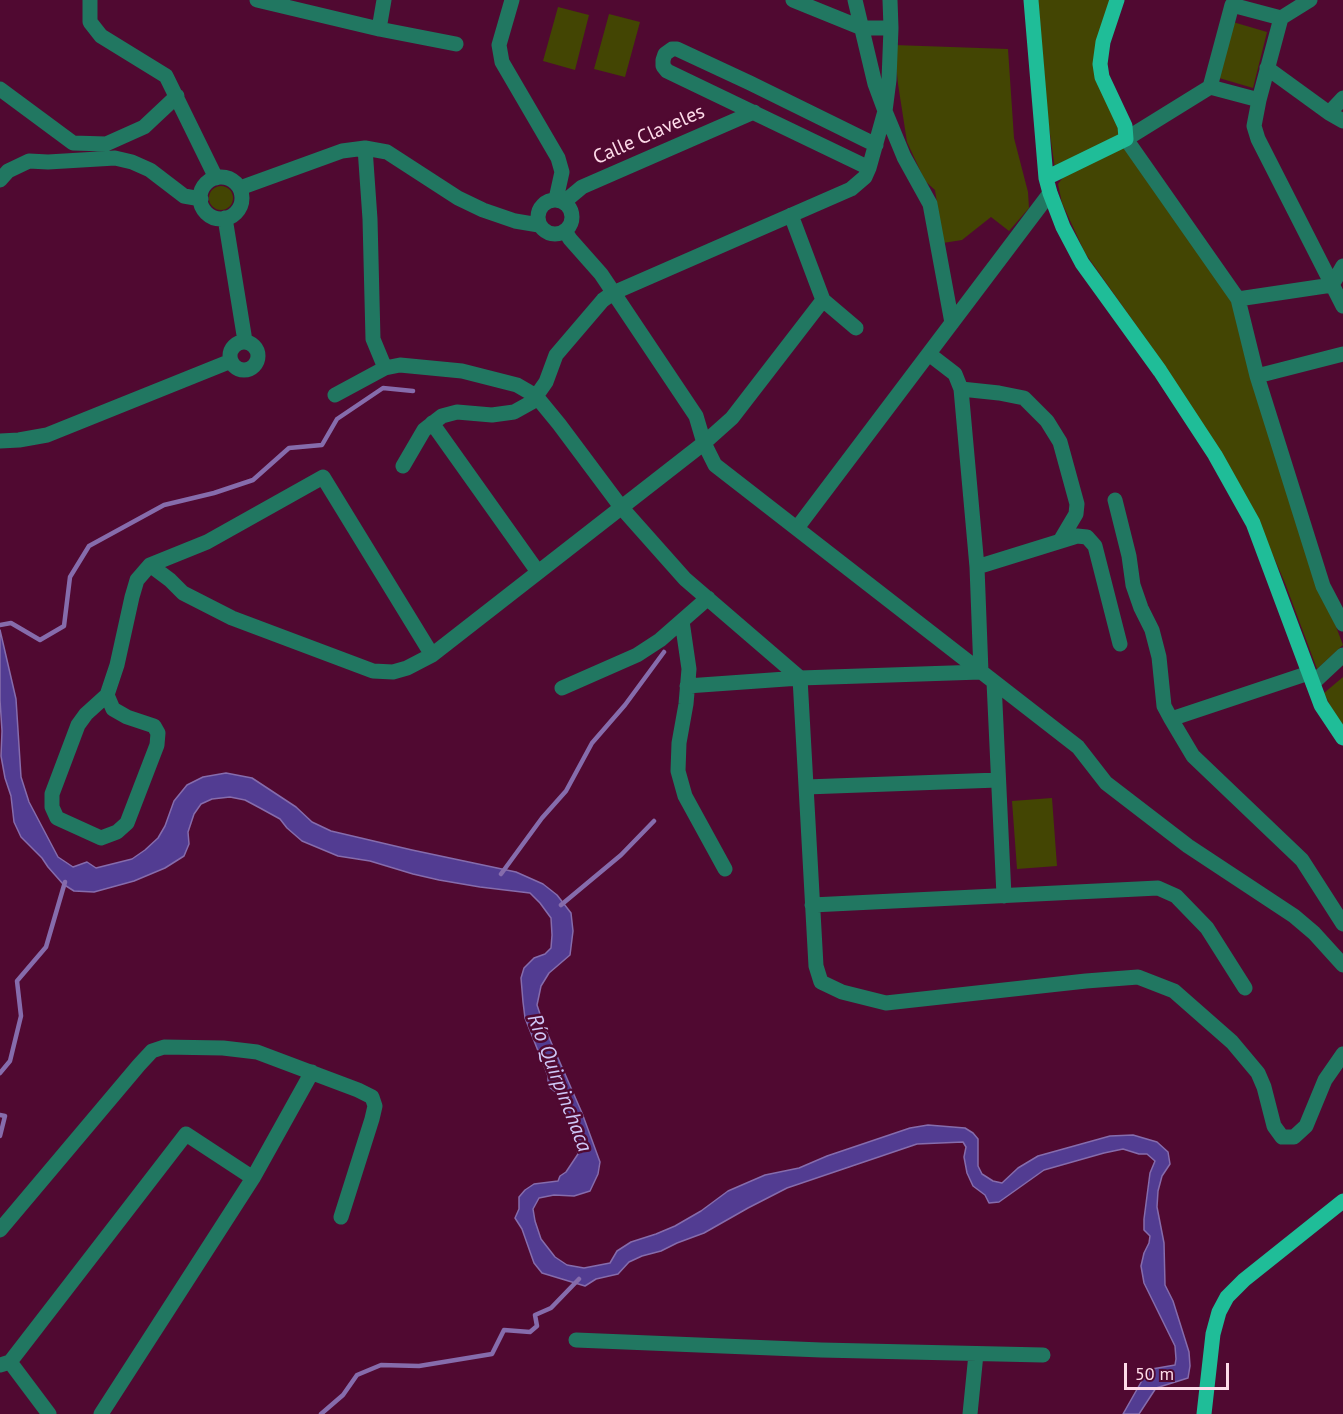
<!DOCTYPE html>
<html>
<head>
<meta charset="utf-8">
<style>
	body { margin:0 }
	#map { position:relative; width:1343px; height:1414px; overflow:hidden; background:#500931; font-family:"PT Sans",sans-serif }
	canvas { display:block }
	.scale { position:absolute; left:1124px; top:1363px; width:105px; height:27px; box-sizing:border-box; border:3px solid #fedbe9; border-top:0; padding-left:8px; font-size:18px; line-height:21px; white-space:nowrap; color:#fedbe9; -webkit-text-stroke:4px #500931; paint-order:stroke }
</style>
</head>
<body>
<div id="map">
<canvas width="1343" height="1414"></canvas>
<div class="scale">50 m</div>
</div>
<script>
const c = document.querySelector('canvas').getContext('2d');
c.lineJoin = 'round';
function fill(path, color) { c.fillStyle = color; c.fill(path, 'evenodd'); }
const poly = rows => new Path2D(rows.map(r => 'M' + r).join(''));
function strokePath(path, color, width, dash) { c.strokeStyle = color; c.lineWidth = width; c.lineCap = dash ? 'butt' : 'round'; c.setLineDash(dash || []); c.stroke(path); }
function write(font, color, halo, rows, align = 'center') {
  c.font = font + ' "PT Sans",sans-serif'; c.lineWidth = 5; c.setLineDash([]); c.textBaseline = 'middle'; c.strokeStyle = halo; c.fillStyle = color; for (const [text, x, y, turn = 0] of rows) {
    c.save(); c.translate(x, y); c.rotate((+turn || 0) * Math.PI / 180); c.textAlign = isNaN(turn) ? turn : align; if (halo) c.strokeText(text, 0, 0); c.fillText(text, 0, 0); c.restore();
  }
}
const green = poly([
	[1038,0,1112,0,1099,38,1120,129,1119,136,1055,169,1048,120],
	[558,7,589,15,575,70,543,61],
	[609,14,640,22,625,77,594,69],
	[1233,22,1267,32,1253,88,1219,78],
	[894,45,1008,49,1014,138,1028,192,1029,208,1009,231,991,217,962,240,943,243,935,190,925,181,907,142,898,84],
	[1125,147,1226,289,1233,306,1332,616,1343,645,1317,669,1285,583,1252,507,1160,359,1085,253,1062,203,1058,184,1067,172],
	'209 198a12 12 0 1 1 24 0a12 12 0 1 1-24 0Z',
	[1343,677,1343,725,1331,707,1324,693],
	[1052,798,1057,866,1017,869,1012,801]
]);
const water = poly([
	[0,630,16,699,21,777,29,802,58,857,73,867,87,862,96,868,132,859,145,850,158,838,165,826,174,801,187,785,203,777,226,773,252,778,296,807,312,822,331,831,412,850,516,872,543,884,557,895,571,913,573,931,570,955,549,973,541,986,537,1005,544,1026,582,1113,600,1162,598,1174,590,1191,574,1196,554,1195,539,1198,533,1209,535,1221,541,1239,555,1257,567,1265,584,1268,610,1263,617,1251,631,1242,656,1234,675,1226,701,1211,728,1191,765,1175,799,1168,827,1156,910,1128,928,1125,965,1128,973,1133,978,1139,978,1166,982,1174,993,1181,1002,1183,1018,1168,1038,1156,1110,1136,1133,1135,1157,1142,1168,1152,1170,1164,1162,1176,1158,1191,1157,1207,1164,1243,1165,1285,1173,1301,1189,1352,1190,1366,1188,1378,1156,1388,1139,1414,1123,1414,1144,1377,1152,1369,1175,1365,1176,1359,1175,1346,1144,1283,1141,1266,1144,1253,1149,1243,1150,1236,1144,1230,1144,1219,1150,1173,1155,1161,1147,1154,1139,1154,1123,1149,1104,1153,1044,1170,999,1202,989,1203,985,1195,973,1186,967,1173,964,1157,966,1147,963,1142,917,1144,787,1188,748,1208,704,1233,677,1243,661,1251,642,1256,629,1262,618,1274,596,1279,585,1286,542,1273,534,1263,522,1229,515,1218,519,1209,519,1197,525,1190,534,1184,558,1181,560,1176,566,1172,578,1154,570,1125,561,1106,558,1094,548,1086,548,1076,525,1018,523,1002,521,978,524,968,534,958,545,954,551,948,552,935,551,918,540,903,530,893,480,887,439,880,413,874,370,861,338,856,302,841,287,828,280,819,260,808,245,800,230,797,212,799,201,804,194,814,188,832,189,844,184,856,165,868,134,881,94,892,74,891,63,884,48,867,42,858,21,837,14,822,11,796,5,778,1,756,2,731,0,700,0,630]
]);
const stream = poly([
	[0,625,11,623,40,640,64,626,70,577,89,546,164,505,214,493,253,480,289,448,322,445,337,419,383,388,413,391],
	[501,874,542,818,566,791,592,743,625,705,664,652],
	[561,905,621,855,654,821],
	[0,1073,10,1061,21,1016,17,981,46,947,65,882],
	[0,1115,5,1116,0,1136],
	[321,1414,343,1395,357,1375,381,1365,419,1366,492,1354,504,1330,530,1332,537,1326,535,1315,551,1308,579,1279]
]);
const minor = poly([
	[90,0,90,22,101,36,166,76,216,178],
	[257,0,379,29,456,44],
	[512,0,499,45,502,62,558,158,562,172,556,199],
	[793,0,862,28,891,28],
	[855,0,875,84,885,111,904,157,930,204,952,323],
	[1281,18,1310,0],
	[379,29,384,0],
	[1267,68,1329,113,1343,121],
	[1210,87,1259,100,1281,18,1232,5,1210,87,1126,139,1238,299,1257,376,1323,586,1343,624],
	[0,89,73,143,106,144,144,127,177,96],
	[1259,100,1254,126,1258,139,1343,306],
	[1329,113,1343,98],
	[365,148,370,219,373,339,385,368],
	[869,168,667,71,663,66,663,60,665,54,672,49,677,49,750,83,876,145],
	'200 198a21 21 0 1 1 42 0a21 21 0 1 1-42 0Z',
	[0,180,8,171,29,161,48,162,115,158,132,162,150,170,184,196,201,199],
	[240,188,342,151,365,148,387,152,458,198,483,210,515,221,539,225],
	'538 217a17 17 0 1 1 34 0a17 17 0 1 1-34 0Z',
	[564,202,582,187,754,112],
	[225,218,245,341],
	[565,231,570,239,601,274,696,416,704,443,715,465,1078,747,1106,783,1188,846,1294,916,1314,933,1343,965],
	[1238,299,1332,285,1343,266],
	[823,300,856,328],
	'230 356a14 14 0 1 1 28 0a14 14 0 1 1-28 0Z',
	[929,354,955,374,961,389,977,567,981,672,800,678,816,966,821,982,842,992,886,1003,1086,981,1138,977,1174,991,1232,1042,1258,1073,1264,1087,1274,1126,1282,1137,1294,1137,1306,1126,1325,1080,1343,1054],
	[1257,376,1343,354],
	[961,389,999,393,1024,398,1047,421,1060,442,1077,504,1076,514,1060,541],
	[335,395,385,368,400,365,462,371,517,385,536,396,559,424,621,507,685,579,800,678,687,686],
	[432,423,538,572],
	[0,441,19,440,47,435,231,361],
	[403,466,424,430,442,416,457,412,492,415,514,412,532,402,546,382,556,355,603,300,613,293,851,189,865,177,869,168,885,111,889,80,891,28,890,0],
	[1115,500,1129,556,1133,585,1141,608,1152,630,1159,657,1164,706,1171,719,1193,756,1302,860,1343,924],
	[797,528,1050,193],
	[150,565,170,580,183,593,232,618,373,671,393,672,407,668,432,655,704,443,732,418,823,300,791,215],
	[977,567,1077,536,1087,537,1095,546,1120,644],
	[682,621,689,669,686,704,679,743,678,771,685,796,725,869],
	[994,682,1004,896],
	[1313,683,1343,655],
	[562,688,637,655,660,640,708,598],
	[107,695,113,709,127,717,154,726,158,733,157,745,127,823,117,832,101,838,57,818,52,807,52,794,78,725,86,714,107,695,117,665,132,597,137,580,150,565,207,542,323,477,432,655],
	[1171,719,1309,673],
	[806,787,998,780],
	[812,905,1158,888,1176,896,1207,928,1245,988],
	[0,1230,139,1065,152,1051,164,1047,223,1048,257,1052,358,1090,372,1097,375,1106,372,1119,341,1217],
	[576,1340,821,1350,1043,1355],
	[10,1362,49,1414],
	[0,1365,10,1362,186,1134,253,1178],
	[101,1414,253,1178,312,1072],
	[970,1414,976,1354]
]);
const major = poly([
	[1031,0,1046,178,1050,193,1063,227,1082,263,1160,371,1215,455,1253,523,1321,705,1343,738],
	[1046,178,1126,139,1125,126,1102,77,1100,64,1103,42,1117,0],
	[1204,1414,1213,1334,1219,1312,1227,1297,1244,1280,1343,1201]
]);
const streetNames = [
	["Calle Claveles",649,135,-24]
];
const waterNames = [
	["Río Quirpinchaca",559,1083,69]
];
fill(green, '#434503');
fill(water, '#523c92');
strokePath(water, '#866cac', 1.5);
strokePath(stream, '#866cac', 4.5);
strokePath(minor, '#217761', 15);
strokePath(major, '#1fbd98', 15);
write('20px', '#fedbe9', '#500931', streetNames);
write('italic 21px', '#cec7f7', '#500931', waterNames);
</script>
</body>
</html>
